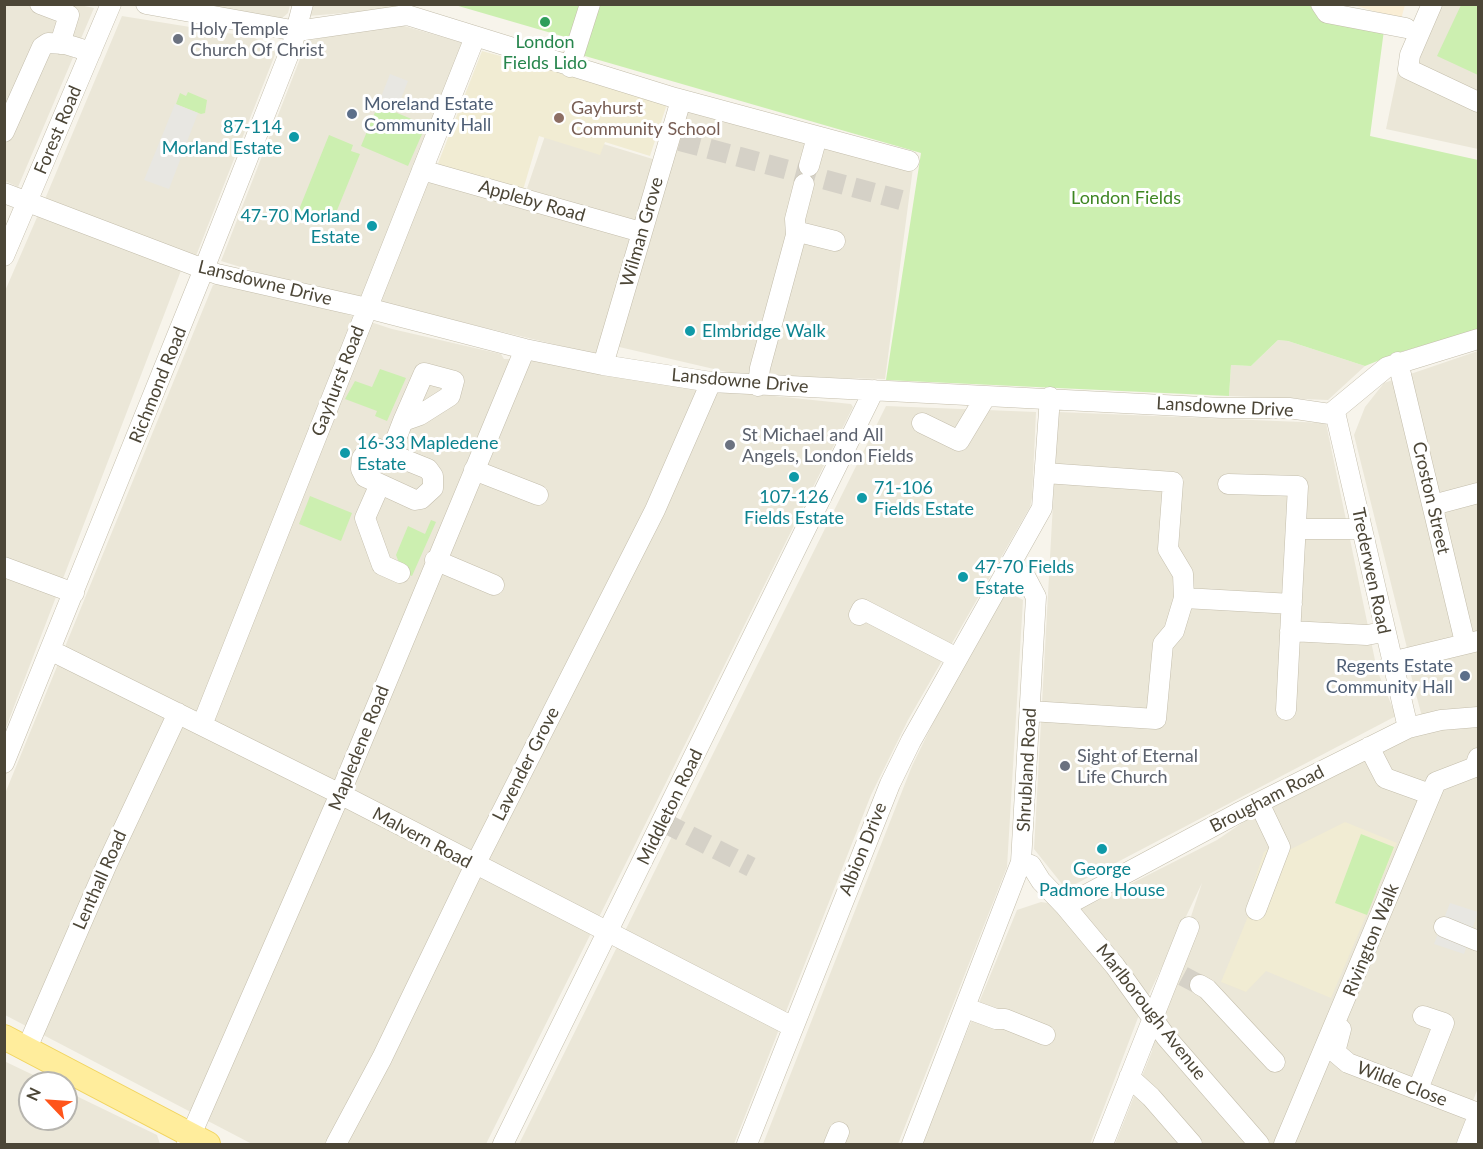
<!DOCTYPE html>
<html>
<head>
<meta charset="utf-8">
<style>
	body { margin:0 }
	#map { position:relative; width:1483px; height:1149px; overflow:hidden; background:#f7f4eb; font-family:Lato,sans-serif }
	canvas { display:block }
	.frame { position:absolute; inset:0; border:6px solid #4c4637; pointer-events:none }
	.north { position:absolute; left:18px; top:1071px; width:60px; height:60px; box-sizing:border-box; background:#fff; border:2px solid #b7b5af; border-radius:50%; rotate:295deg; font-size:16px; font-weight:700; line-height:24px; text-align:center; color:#4c4637 }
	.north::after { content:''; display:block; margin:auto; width:21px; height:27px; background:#ff541a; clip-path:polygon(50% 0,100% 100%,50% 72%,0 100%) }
</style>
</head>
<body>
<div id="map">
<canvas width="1483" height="1149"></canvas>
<div class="frame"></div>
<div class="north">N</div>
</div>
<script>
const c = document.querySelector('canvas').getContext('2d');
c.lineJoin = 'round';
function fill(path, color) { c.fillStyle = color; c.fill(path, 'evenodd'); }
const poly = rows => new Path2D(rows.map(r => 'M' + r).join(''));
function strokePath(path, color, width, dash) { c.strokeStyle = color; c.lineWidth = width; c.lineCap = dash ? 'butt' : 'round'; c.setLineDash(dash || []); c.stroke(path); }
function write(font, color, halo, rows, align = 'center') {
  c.font = font + ' Lato,sans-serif'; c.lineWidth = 6; c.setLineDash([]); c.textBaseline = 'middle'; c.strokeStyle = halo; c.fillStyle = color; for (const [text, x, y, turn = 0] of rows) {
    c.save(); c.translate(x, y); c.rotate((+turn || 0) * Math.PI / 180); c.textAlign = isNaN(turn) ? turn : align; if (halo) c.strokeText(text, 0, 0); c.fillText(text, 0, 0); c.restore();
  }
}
const residential = poly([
	[75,4,94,8,18,187,5,181,4,5],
	[198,5,290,5,288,13,281,19],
	[311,5,394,5,393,9,308,16],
	[1421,5,1478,5,1478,149,1386,129,1402,52],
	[122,16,252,37,274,47,276,52,196,256,45,199],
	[394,23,463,43,362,301,318,291,221,261,307,41],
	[688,106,913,168,885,379,744,376,615,346],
	[548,127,656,160,599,355,378,302,426,181,521,206],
	[38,215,182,268,5,730,5,291],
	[221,283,343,313,392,329,501,354,504,359,528,359,717,390,851,404,853,407,486,1144,252,1144,5,1015,4,796,213,285],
	[1278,340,1288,341,1365,366,1328,400,1229,396,1231,365,1251,366],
	[1478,351,1478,638,1408,652,1354,435,1365,407,1384,383],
	[886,406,1036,412,1032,498,1030,507,908,720,871,795,734,1144,519,1144],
	[1058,412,1326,423,1377,670,1396,716,1066,889,1034,849],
	[1006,591,1023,600,1007,867,898,1144,763,1144,912,766,949,690],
	[1478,647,1478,1088,1456,1144,1115,1144,1152,1051,1155,1026,1202,883,1139,1015,1090,1144,921,1144,1017,910,1041,902,1083,908,1217,840,1270,804,1414,733,1421,713,1408,664],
	[4,1061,50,1083,30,1083,30,1119,66,1119,66,1091,157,1135,160,1144,5,1144]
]);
const commercial = poly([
	[1353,5,1405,5,1401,19]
]);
const education = poly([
	[482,51,668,101,650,156,605,142,600,155,539,136,523,190,437,166],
	[1345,822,1397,843,1331,998,1266,971,1246,992,1221,982,1256,897,1250,894,1264,852,1271,846,1289,850]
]);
const green = poly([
	[1308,4,1384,30,1370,136,1478,160,1478,330,1397,353,1365,366,1288,341,1278,340,1251,366,1231,365,1229,396,886,380,921,153,578,54,594,5],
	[455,5,582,5,572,39],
	[1461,5,1478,5,1478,75,1437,56],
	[188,92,207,100,205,113,201,114,176,104,180,93,186,96],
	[378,105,426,125,408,166,361,146],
	[329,135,353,145,351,151,360,154,331,225,298,212],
	[380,369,406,378,387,421,375,416,377,411,345,399,355,381,372,387],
	[310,496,352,513,341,541,299,524],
	[431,520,436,522,412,576,403,573,396,555,408,526,425,534],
	[1361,834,1394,847,1367,915,1335,903]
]);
const parking = poly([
	[390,74,408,81,399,104,381,97],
	[175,104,198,113,169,189,144,180],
	[1450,903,1478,912,1464,954,1434,944]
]);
const minorTunnel = poly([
	[680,141,901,200],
	[663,822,751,867],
	[1183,976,1200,985]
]);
const minor = poly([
	[40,4,69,15,60,44],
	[146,4,297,31,407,15,675,98,909,161],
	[1321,4,1327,13,1406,28],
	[1432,4,1410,55,1408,69,1478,102],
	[570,67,590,4],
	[4,132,42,47,48,43,65,44,91,52],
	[809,166,817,137],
	[422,170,641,232],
	[4,193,217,274,367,308,525,349,603,365,711,382,1222,408,1289,408,1330,414,1387,367,1478,339],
	[796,235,803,233,835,241],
	[4,256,111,4],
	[1398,362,1463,634],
	[603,365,681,100],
	[758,386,760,368,796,235,795,219,804,184],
	[1335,412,1408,728],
	[922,423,959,441,986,396],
	[376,448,428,469,433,476,433,488,421,499,415,500,365,477,361,469,362,458,366,453,376,448],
	[391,452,403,421,424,373,454,381,450,396,420,415,403,421],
	[474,470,538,495],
	[380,484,365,518,382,565,400,573],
	[1228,484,1298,486,1286,710],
	[1433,505,1478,493],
	[1296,529,1362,529],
	[435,560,494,585],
	[4,567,74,593],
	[1184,598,1292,604],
	[859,615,862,609,957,658],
	[1290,631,1367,635,1383,632],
	[50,650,340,794,793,1027],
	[1391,662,1478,641],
	[1030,711,1156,719,1163,644,1174,631,1184,598,1183,574,1168,549,1173,482,1045,473],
	[202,725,475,37],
	[1369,747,1385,778,1424,792],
	[4,763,204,269,292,46,303,4],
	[1021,862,1031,865,1041,881,1065,906,1115,966,1166,1037,1259,1144],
	[1065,906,1238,813,1408,728,1441,720,1478,717],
	[1256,910,1280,847,1259,803],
	[1444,927,1478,941],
	[1200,985,1207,989,1275,1062],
	[966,1008,996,1019,1005,1019,1045,1035],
	[1341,1029,1335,1052,1348,1063,1478,1113],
	[27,1048,107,864,178,713],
	[1129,1077,1151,1097,1192,1144],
	[1418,1089,1444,1023,1423,1016],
	[187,1144,340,794,525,349],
	[336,1144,382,1058,475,865,655,510,711,382],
	[503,1144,874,390],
	[747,1144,890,784,911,741,1042,508,1050,397],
	[834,1144,839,1132],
	[912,1144,1021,862,1036,597,1026,578,1009,567],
	[1103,1144,1189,927],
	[1284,1144,1436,782,1475,767,1478,758],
	[1467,1144,1478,1116]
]);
const major = poly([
	[4,1037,208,1144]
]);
const markers = [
	[545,22,6,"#2e9e5b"],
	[178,39,6,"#6b7280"],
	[352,114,6,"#5c6f8a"],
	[559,118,6,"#8d6e63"],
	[294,137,6,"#0f9aa8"],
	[372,226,6,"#0f9aa8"],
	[690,331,6,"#0f9aa8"],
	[730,445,6,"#6b7280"],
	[345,453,6,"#0f9aa8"],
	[794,477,6,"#0f9aa8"],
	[862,498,6,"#0f9aa8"],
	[963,577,6,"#0f9aa8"],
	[1465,676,6,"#5c6f8a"],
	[1065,766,6,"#6b7280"],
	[1102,849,6,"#0f9aa8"]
];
const worshipNames = [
	["Holy Temple",190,29],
	["Church Of Christ",190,50],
	["St Michael and All",742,435],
	["Angels, London Fields",742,456],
	["Sight of Eternal",1077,756],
	["Life Church",1077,777]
];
const leisureNames = [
	["London",545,42],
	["Fields Lido",545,63]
];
const serviceNames = [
	["Moreland Estate",364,104],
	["Community Hall",364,125],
	["Regents Estate",1453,666,"right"],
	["Community Hall",1453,687,"right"]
];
const educationNames = [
	["Gayhurst",571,108],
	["Community School",571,129]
];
const cultureNames = [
	["87-114",282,127,"right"],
	["Morland Estate",282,148,"right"],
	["47-70 Morland",360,216,"right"],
	["Estate",360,237,"right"],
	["Elmbridge Walk",702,331],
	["16-33 Mapledene",357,443],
	["Estate",357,464],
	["71-106",874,488],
	["Fields Estate",874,509],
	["107-126",794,497,"center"],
	["Fields Estate",794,518,"center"],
	["47-70 Fields",975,567],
	["Estate",975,588],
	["George",1102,869,"center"],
	["Padmore House",1102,890,"center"]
];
const streetNames = [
	["Forest Road",58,130,-67],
	["Appleby Road",532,201,16],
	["Wilman Grove",642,232,-74],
	["Lansdowne Drive",265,283,14],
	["Gayhurst Road",338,381,-69],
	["Lansdowne Drive",740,381,5],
	["Richmond Road",158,385,-68],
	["Lansdowne Drive",1225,407,3],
	["Croston Street",1431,498,77],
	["Trederwen Road",1371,571,78],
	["Mapledene Road",359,748,-68],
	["Lavender Grove",526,764,-63],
	["Shrubland Road",1027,770,-87],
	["Brougham Road",1267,799,-27],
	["Middleton Road",670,807,-64],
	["Malvern Road",422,838,28],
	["Albion Drive",863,849,-68],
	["Lenthall Road",100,880,-66],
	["Rivington Walk",1371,940,-68],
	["Marlborough Avenue",1151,1012,52],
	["Wilde Close",1402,1084,21]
];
const parkNames = [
	["London Fields",1126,198]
];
fill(residential, '#ebe7d8');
fill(commercial, '#faeed5');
fill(education, '#f1ecd3');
fill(green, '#ccefb0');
fill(parking, '#e8e7e2');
strokePath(minorTunnel, '#d5d1c7', 20, [20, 10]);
strokePath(minor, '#c4beac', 21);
strokePath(major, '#f1d45e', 26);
strokePath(minor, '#fff', 20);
strokePath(major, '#ffed9c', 24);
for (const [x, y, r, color] of markers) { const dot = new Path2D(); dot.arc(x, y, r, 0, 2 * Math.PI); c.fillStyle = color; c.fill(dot); strokePath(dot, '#fff', 2); }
write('18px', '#5b616d', '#fff', worshipNames, 'left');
write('18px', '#27864d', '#fff', leisureNames);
write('18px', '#4e5e75', '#fff', serviceNames, 'left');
write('18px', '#785e54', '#fff', educationNames, 'left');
write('18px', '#0d838f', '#fff', cultureNames, 'left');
write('18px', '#4c4637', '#fff', streetNames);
write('18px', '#3e8622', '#fff', parkNames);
</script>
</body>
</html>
